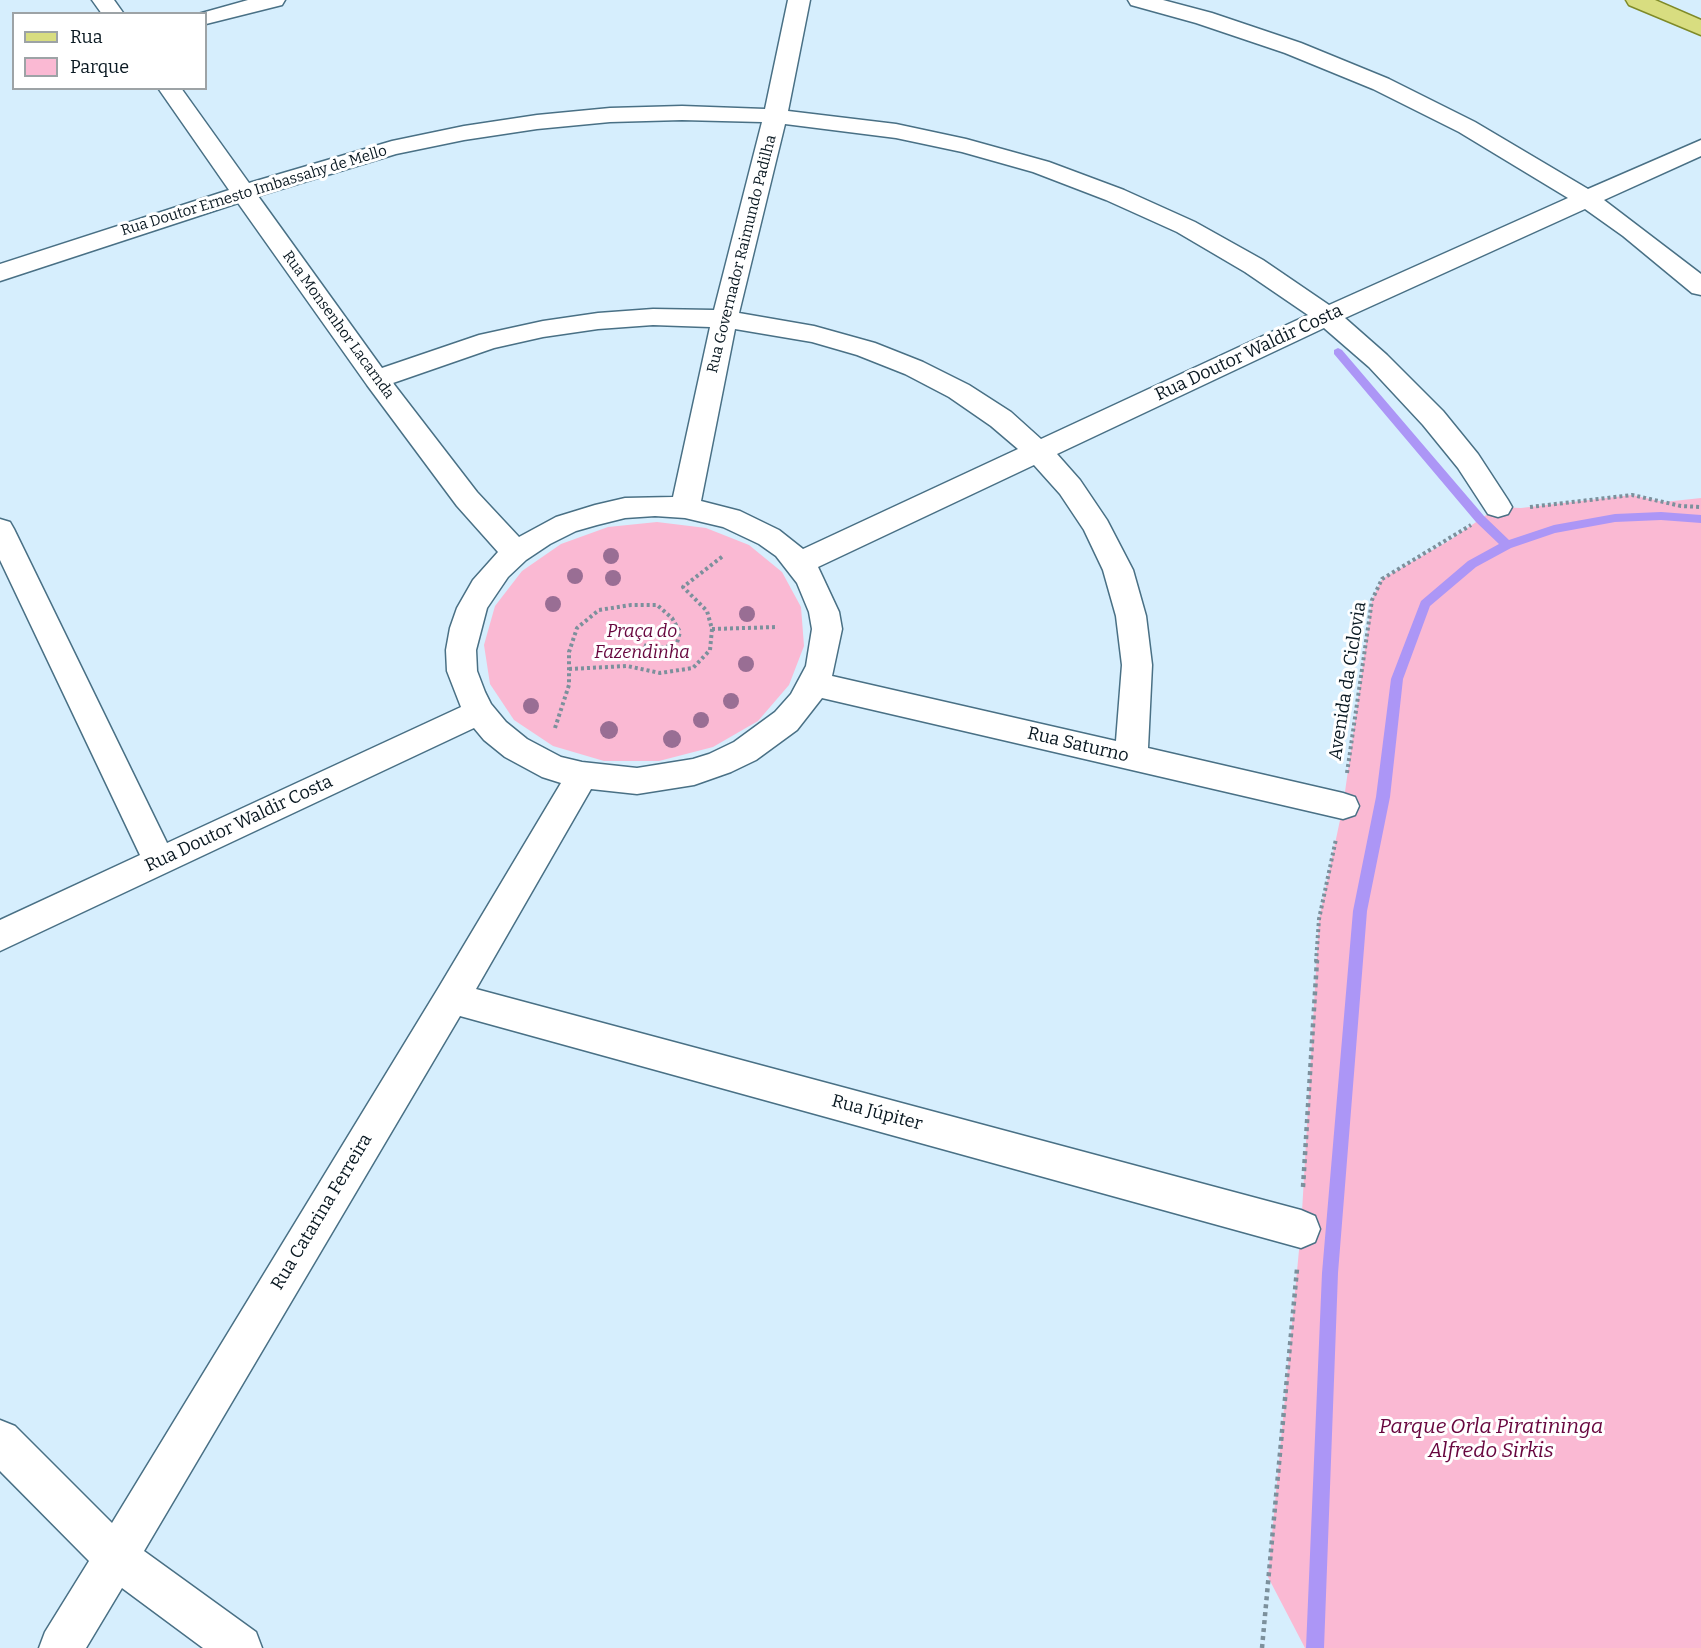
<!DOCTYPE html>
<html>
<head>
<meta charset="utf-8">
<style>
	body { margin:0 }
	#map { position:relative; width:1701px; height:1648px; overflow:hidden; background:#d6eefd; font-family:Bitter,serif }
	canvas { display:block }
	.legend { position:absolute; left:12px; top:12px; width:195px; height:78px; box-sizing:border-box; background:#fff; border:2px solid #9da3a6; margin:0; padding:8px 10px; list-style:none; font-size:18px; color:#091821 }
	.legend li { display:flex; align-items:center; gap:12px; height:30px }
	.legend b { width:30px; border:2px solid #9da3a6 }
</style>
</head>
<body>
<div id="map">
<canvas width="1701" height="1648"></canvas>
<ul class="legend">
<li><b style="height:8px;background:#d8dd80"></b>Rua</li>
<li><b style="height:16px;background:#fab9d3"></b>Parque</li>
</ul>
</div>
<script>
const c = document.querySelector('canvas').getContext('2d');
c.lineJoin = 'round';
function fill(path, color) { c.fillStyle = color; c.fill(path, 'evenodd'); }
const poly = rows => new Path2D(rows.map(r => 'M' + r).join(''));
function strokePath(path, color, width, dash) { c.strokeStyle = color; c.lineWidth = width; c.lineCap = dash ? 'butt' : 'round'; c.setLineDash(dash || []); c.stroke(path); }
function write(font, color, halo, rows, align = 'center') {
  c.font = font + ' Bitter,serif'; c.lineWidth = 6; c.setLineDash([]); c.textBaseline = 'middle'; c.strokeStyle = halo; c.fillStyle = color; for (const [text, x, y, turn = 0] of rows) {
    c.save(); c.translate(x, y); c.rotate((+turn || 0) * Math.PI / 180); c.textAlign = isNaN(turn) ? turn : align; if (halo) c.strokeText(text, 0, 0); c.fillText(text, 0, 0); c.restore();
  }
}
const green = poly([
	[1632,495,1664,502,1701,498,1701,1648,1305,1648,1268,1577,1301,1229,1319,919,1343,806,1372,600,1382,579,1450,540,1498,507,1521,508],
	[657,522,706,528,749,545,782,572,801,607,804,646,789,685,758,721,713,747,659,761,604,761,553,746,514,720,490,684,484,645,495,606,522,571,561,544,608,527]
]);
const stream = poly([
	[1338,348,1342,350,1484,516,1509,540,1554,525,1615,514,1661,512,1701,515,1701,523,1661,520,1615,522,1555,533,1511,548,1476,567,1430,606,1403,679,1390,797,1367,911,1338,1273,1324,1648,1306,1648,1322,1273,1353,911,1376,797,1391,679,1421,601,1468,561,1499,544,1476,522,1334,354,1334,350,1338,348]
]);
const pathFar1 = poly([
	[1530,507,1632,495,1681,506,1701,507],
	[712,629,778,627],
	[569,669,627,666,660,673,693,668,710,650,712,629,707,611,683,587,723,556],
	[555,728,569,685,569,652,577,628,599,610,631,605,657,605,672,618,680,632,677,643,666,647,651,648,644,645],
	[1347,773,1372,600,1382,579,1471,525],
	[1316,962,1319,919,1336,839]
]);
const path = poly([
	[1303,1187,1317,960],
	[1262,1648,1297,1269]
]);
const minor = poly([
	[92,0,114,0,124,14,102,14,92,0],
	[248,0,285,0,282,5,206,24,206,14,198,14,248,0],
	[788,0,810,0,788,111,896,124,966,139,1049,162,1124,190,1195,222,1263,260,1329,305,1568,198,1459,132,1373,89,1285,53,1196,23,1131,5,1128,0,1163,0,1212,13,1301,43,1389,79,1475,122,1588,189,1701,140,1701,156,1604,200,1701,274,1701,295,1692,293,1623,236,1585,209,1345,318,1387,355,1443,411,1478,454,1508,500,1512,507,1508,514,1498,517,1488,514,1458,468,1423,425,1369,367,1324,328,1057,454,1080,480,1107,520,1133,570,1146,616,1152,665,1148,748,1343,793,1355,797,1359,806,1355,815,1343,819,822,698,797,730,756,760,731,772,694,785,637,794,591,789,476,989,1301,1210,1315,1216,1320,1229,1315,1242,1301,1248,460,1016,144,1551,256,1632,262,1648,203,1648,122,1588,86,1648,39,1648,45,1632,89,1561,0,1471,0,1420,15,1426,112,1523,439,987,561,783,542,777,505,757,484,740,474,728,0,951,0,920,140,855,0,560,0,519,10,522,14,529,167,843,461,707,447,671,446,650,450,628,457,608,473,580,498,552,457,506,367,385,238,203,0,281,0,264,229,190,158,88,181,88,249,183,392,141,464,126,537,115,610,108,682,106,765,109,788,0],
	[682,120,762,122,714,310,653,309,598,313,543,321,479,335,382,368,258,196,396,154,464,140,537,129,610,122,682,120],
	[785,124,896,138,962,152,1033,172,1106,200,1177,232,1245,272,1308,315,1041,439,1011,412,969,385,923,362,875,343,814,326,739,313,785,124],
	[653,325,710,327,673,497,625,498,595,505,556,517,519,537,477,492,393,383,494,348,543,337,598,329,653,325],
	[735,329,812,342,857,355,905,374,949,397,991,426,1018,449,803,549,779,530,740,511,701,501,735,329],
	[1034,465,1060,494,1084,530,1103,570,1116,616,1122,665,1116,741,832,676,842,629,839,612,818,567,1034,465],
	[655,516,685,518,723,527,759,544,776,556,797,583,809,612,812,629,806,666,791,694,775,712,734,742,709,754,693,759,637,768,582,762,561,757,527,739,506,722,491,704,485,692,477,671,476,650,487,608,508,577,526,560,550,544,576,531,597,525,625,518,655,516]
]);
const major = poly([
	[1626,0,1655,0,1701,20,1701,35,1629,5,1626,0]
]);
const trees = [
	[611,556,8],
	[575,576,8],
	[613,578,8],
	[553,604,8],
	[747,614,8],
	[746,664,8],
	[731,701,8],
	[531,706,8],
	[701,720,8],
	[609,730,9],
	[672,739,9]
];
const farStreetnames = [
	["Rua Doutor Ernesto Imbassahy de Mello",254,191,-17],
	["Rua Governador Raimundo Padilha",742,254,-76],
	["Rua Monsenhor Lacarnda",338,325,54]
];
const streetNames = [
	["Rua Doutor Waldir Costa",1249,353,-25],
	["Avenida da Ciclovia",1348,681,-81],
	["Rua Saturno",1078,745,13],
	["Rua Doutor Waldir Costa",239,824,-25],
	["Rua Júpiter",877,1113,15],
	["Rua Catarina Ferreira",322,1212,-59]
];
const parkNames = [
	["Praça do",642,632],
	["Fazendinha",642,653]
];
const nearParknames = [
	["Parque Orla Piratininga",1491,1427],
	["Alfredo Sirkis",1491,1451]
];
fill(green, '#fab9d3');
fill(stream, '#ac96f6');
strokePath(minor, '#497085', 3);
strokePath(major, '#7f8a28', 3);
strokePath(pathFar1, '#7c909c', 4, [3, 3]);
strokePath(path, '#7c909c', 4.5, [4, 4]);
fill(minor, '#fff');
fill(major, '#d8dd80');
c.fillStyle = '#996e94';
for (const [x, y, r] of trees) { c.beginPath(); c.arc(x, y, r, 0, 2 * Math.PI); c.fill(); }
write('15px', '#091821', '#fff', farStreetnames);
write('18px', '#091821', '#fff', streetNames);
write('italic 18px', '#67063e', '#fff', parkNames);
write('italic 21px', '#67063e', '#fff', nearParknames);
</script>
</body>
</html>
